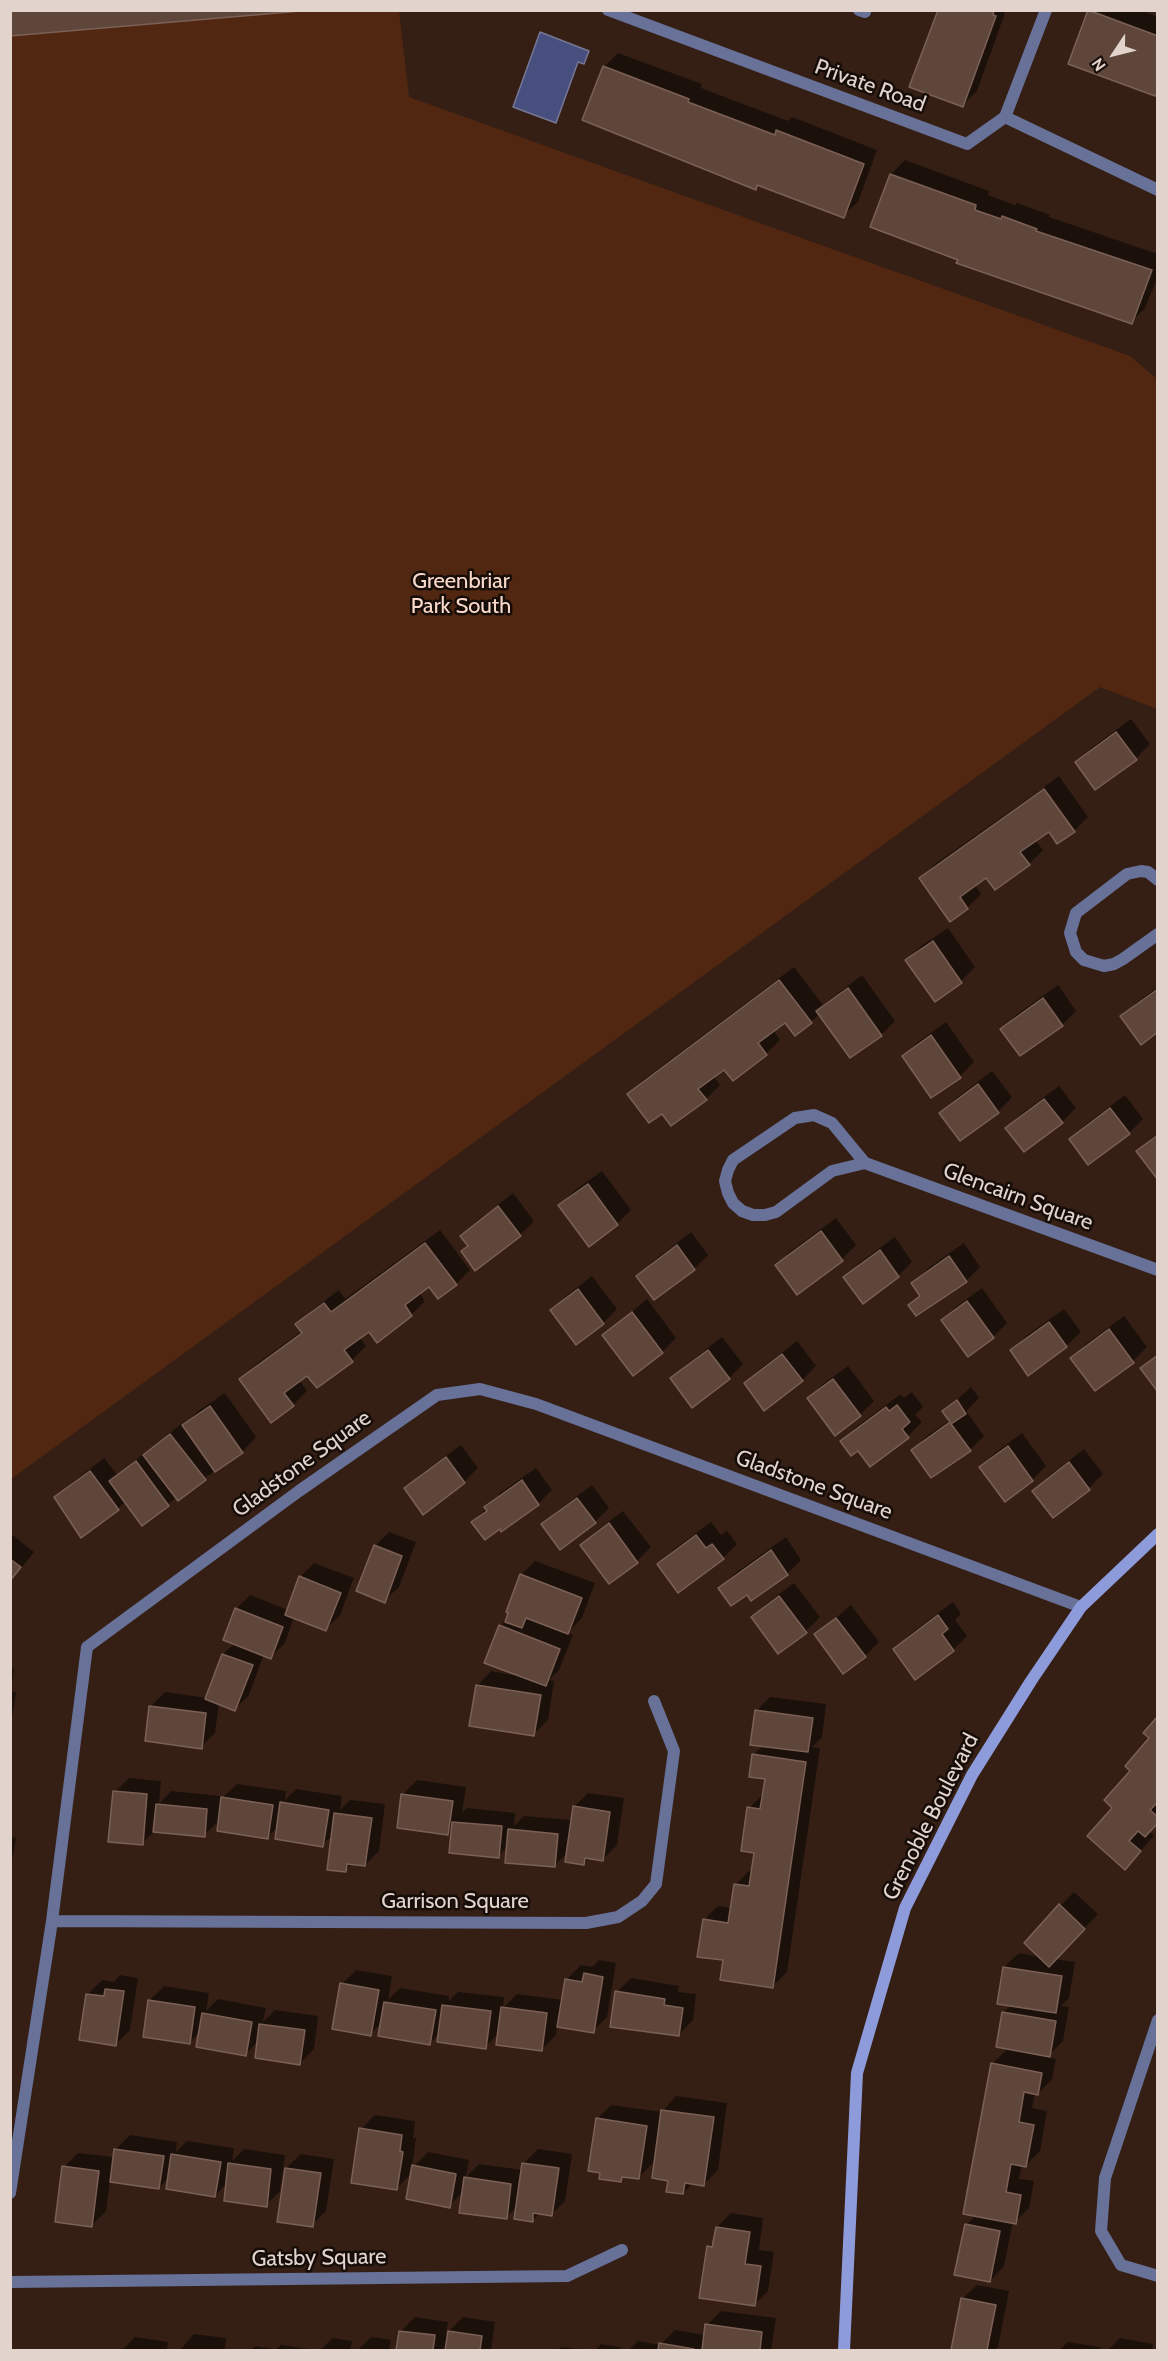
<!DOCTYPE html>
<html>
<head>
<meta charset="utf-8">
<style>
	body { margin:0 }
	#map { position:relative; width:1168px; height:2361px; overflow:hidden; background:#351f15; font-family:Cabin,sans-serif }
	canvas { display:block }
	.frame { position:absolute; inset:0; border:12px solid #e2d3cc; pointer-events:none }
	.north { position:absolute; left:1084px; top:24px; width:60px; height:60px; -webkit-text-stroke:4px #160c08; paint-order:stroke; rotate:235deg; font-size:16px; font-weight:700; line-height:24px; text-align:center; color:#e2d3cc }
	.north::after { content:''; display:block; margin:auto; width:21px; height:27px; background:#e2d3cc; clip-path:polygon(50% 0,100% 100%,50% 72%,0 100%) }
</style>
</head>
<body>
<div id="map">
<canvas width="1168" height="2361"></canvas>
<div class="frame"></div>
<div class="north">N</div>
</div>
<script>
const c = document.querySelector('canvas').getContext('2d');
c.lineJoin = 'round';
function fill(path, color) { c.fillStyle = color; c.fill(path, 'evenodd'); }
const poly = rows => new Path2D(rows.map(r => 'M' + r).join(''));
function strokePath(path, color, width, dash) { c.strokeStyle = color; c.lineWidth = width; c.lineCap = dash ? 'butt' : 'round'; c.setLineDash(dash || []); c.stroke(path); }
function write(font, color, halo, rows, align = 'center') {
  c.font = font + ' Cabin,sans-serif'; c.lineWidth = 5; c.setLineDash([]); c.textBaseline = 'middle'; c.strokeStyle = halo; c.fillStyle = color; for (const [text, x, y, turn = 0] of rows) {
    c.save(); c.translate(x, y); c.rotate((+turn || 0) * Math.PI / 180); c.textAlign = isNaN(turn) ? turn : align; if (halo) c.strokeText(text, 0, 0); c.fillText(text, 0, 0); c.restore();
  }
}
const green = poly([
	[11,11,399,11,409,97,1130,356,1157,379,1157,709,1100,687,11,1479]
]);
const water = poly([
	[540,32,589,51,584,64,578,62,556,123,513,107,540,32]
]);
const shadow = poly([
	[939,10,1006,10,977,91,963,105],
	[1090,10,1141,10,1158,17,1158,91,1070,63],
	[618,53,702,84,701,88,788,121,792,117,877,150,858,202,843,216,759,184,755,188,604,67],
	[905,160,989,191,988,195,1015,205,1017,203,1050,215,1049,217,1158,254,1158,276,1145,308,1131,322,960,259,891,174],
	[1131,719,1150,744,1136,758,1077,762,1091,748],
	[1059,776,1088,817,1075,830,1044,787],
	[1042,789,1072,831,1074,831,1058,842,1049,830,1035,840,1043,850,1029,864,987,876,975,885,981,894,967,908,921,878,935,864],
	[948,928,975,967,961,981,935,1000,907,960,921,946],
	[794,967,823,1005,862,975,895,1021,881,1035,820,1013,811,1022,786,1021,773,1030,780,1040,766,1054,733,1079,724,1068,713,1076,720,1085,706,1099,662,1112,629,1094,643,1080],
	[1058,985,1076,1011,1062,1025,1002,1029,1016,1015],
	[1158,987,1158,1030,1122,1017,1136,1003],
	[946,1022,974,1062,960,1076,904,1056,918,1042],
	[992,1071,1012,1097,998,1112,960,1139,940,1113,955,1099],
	[1059,1086,1076,1108,1062,1122,1007,1128,1021,1114],
	[1125,1095,1143,1119,1129,1133,1071,1139,1085,1125],
	[1158,1133,1158,1178,1138,1151],
	[602,1171,631,1210,617,1224,560,1205,574,1191],
	[513,1193,534,1221,520,1235,462,1251,469,1245,462,1236,476,1222],
	[836,1218,856,1245,842,1259,797,1293,777,1265,791,1251],
	[440,1230,470,1270,456,1284,429,1285,419,1292,425,1301,411,1315,377,1341,369,1330,359,1337,366,1346,352,1360,308,1374,299,1380,307,1391,293,1405,241,1379,255,1365,302,1331,297,1325,311,1311,339,1290,345,1299],
	[691,1232,708,1255,694,1269,638,1276,652,1262],
	[895,1237,912,1262,898,1276,863,1302,845,1277,859,1263],
	[964,1243,980,1267,966,1281,910,1305,921,1294,913,1283,927,1269],
	[592,1276,617,1309,603,1323,552,1310,566,1296],
	[982,1288,1007,1323,993,1337,968,1355,942,1320,957,1306],
	[647,1299,676,1338,662,1352,604,1335],
	[1064,1309,1081,1332,1066,1346,1029,1374,1012,1350,1026,1336],
	[1124,1316,1147,1347,1133,1361,1095,1389,1072,1358,1086,1344],
	[722,1337,743,1364,729,1378,672,1379,686,1365],
	[797,1341,816,1366,802,1380,746,1383,760,1369],
	[848,1366,874,1401,860,1415,809,1398,823,1384],
	[971,1387,979,1398,966,1411,984,1436,970,1450,913,1450,927,1436,950,1420,944,1411],
	[912,1392,923,1407,915,1415,922,1422,908,1436,842,1441,856,1427,901,1394,904,1398],
	[225,1393,256,1437,242,1452,177,1497,143,1524,126,1501,118,1509,55,1498,70,1484,104,1458,117,1475,185,1421,186,1423,198,1411],
	[1022,1433,1046,1466,1032,1480,1005,1500,981,1467,995,1453],
	[461,1445,478,1468,464,1482,406,1489,420,1475],
	[1084,1449,1103,1474,1089,1488,1053,1516,1034,1491,1048,1477],
	[536,1468,552,1490,538,1504,473,1522,500,1493],
	[592,1485,609,1508,595,1522,543,1525,557,1511],
	[623,1511,651,1547,637,1561,582,1545,596,1531],
	[711,1522,721,1535,727,1531,737,1544,723,1558,659,1564,673,1550],
	[389,1532,416,1542,399,1587,384,1601,375,1546],
	[10,1533,34,1552,10,1582],
	[786,1537,801,1560,787,1574,751,1599,747,1593,720,1588,734,1574],
	[535,1561,595,1583,582,1618,567,1633,573,1635,559,1670,549,1680,554,1681,548,1720,534,1734,477,1686,491,1671,518,1676,500,1626,507,1619,521,1575],
	[314,1563,354,1578,340,1615,326,1629,294,1617,285,1643,271,1657,264,1654,249,1695,235,1709,219,1703,215,1733,201,1747,150,1707,165,1692,207,1698,223,1654,235,1643,236,1609,250,1595,288,1610,300,1577],
	[794,1583,820,1617,806,1631,753,1617,767,1603],
	[953,1602,961,1614,955,1620,967,1636,953,1650,895,1649,909,1635],
	[851,1605,879,1642,865,1656,816,1635],
	[10,1668,14,1669,11,1692,16,1692,10,1731],
	[770,1697,826,1704,822,1737,812,1747,820,1748,787,1972,773,1986,725,1959,704,1920,718,1906,732,1908,736,1884,750,1870,753,1871,755,1851,749,1808,763,1794,766,1777,754,1754,764,1745,756,1711],
	[1158,1718,1158,1823,1149,1831,1154,1836,1125,1868,1114,1807,1132,1770,1151,1738],
	[129,1778,161,1781,159,1804,171,1791,221,1796,220,1800,237,1784,286,1791,285,1800,296,1789,342,1796,340,1810,350,1800,385,1804,379,1851,365,1865,353,1863,345,1870,333,1835,322,1845,278,1827,267,1837,220,1820,204,1835,155,1831,142,1843,115,1792],
	[417,1780,466,1787,462,1813,467,1808,515,1813,514,1826,524,1816,572,1820,574,1807,588,1793,624,1798,617,1845,603,1859,590,1857,584,1864,568,1852,554,1866,508,1846,498,1856,453,1828,447,1833,403,1794],
	[10,1837,16,1838,10,1871],
	[1074,1892,1098,1914,1055,1959,1075,1962,1069,1998,1061,2006,1069,2007,1063,2041,1047,2057,1056,2059,1052,2079,1038,2094,1035,2093,1032,2108,1047,2111,1040,2151,1026,2165,1022,2164,1019,2179,1034,2181,1029,2208,1015,2222,1013,2221,1004,2266,990,2281,966,2225,976,2215,992,2064,1008,2048,998,2046,1004,2012,1011,2005,1004,1967,1019,1953,1041,1957,1060,1906],
	[599,1960,616,1963,607,2017,593,2031,557,2025,556,2035,542,2049,499,2033,485,2047,440,2033,430,2043,382,2023,370,2034,342,1984,356,1970,392,1976,388,2000,400,1988,449,1996,449,2001,458,1992,504,1997,503,2008,517,1994,563,2000,567,1979,581,1965,592,1967],
	[120,1975,138,1978,130,2030,116,2044,88,1994,102,1980,114,1982],
	[631,1978,679,1986,678,1992,696,1994,693,2020,679,2034,617,1992],
	[164,1986,209,1993,206,2011,218,1999,266,2008,263,2022,275,2010,318,2016,314,2049,300,2063,258,2041,246,2054,201,2031,189,2043,150,2000],
	[676,2096,727,2103,718,2170,704,2184,693,2183,683,2193,656,2160,638,2178,625,2176,621,2180,597,2119,611,2105,662,2112],
	[375,2115,415,2121,413,2138,416,2138,412,2168,428,2152,469,2160,466,2177,479,2164,523,2170,524,2163,538,2149,572,2154,565,2201,551,2215,540,2213,532,2221,517,2207,506,2217,463,2192,449,2206,413,2172,397,2188,361,2129],
	[130,2135,177,2142,176,2152,187,2141,234,2148,232,2161,244,2149,285,2155,280,2191,266,2205,227,2183,215,2196,169,2177,159,2188,110,2181,106,2211,92,2225,64,2167,78,2153,114,2157,115,2150],
	[301,2154,334,2159,326,2211,312,2225,286,2168],
	[731,2213,763,2218,759,2250,774,2252,768,2291,754,2305,708,2247,715,2240,717,2227],
	[977,2285,1009,2291,998,2347,994,2350,953,2350,962,2299],
	[721,2311,776,2318,771,2350,629,2350,638,2341,660,2345,675,2330,705,2335,707,2325],
	[415,2317,448,2322,446,2334,463,2317,495,2322,491,2350,398,2350,401,2331],
	[194,2334,226,2338,225,2350,180,2350],
	[135,2337,168,2342,167,2350,122,2350],
	[371,2337,391,2340,389,2350,353,2350,359,2349],
	[333,2338,352,2341,350,2350,320,2350],
	[1120,2338,1153,2344,1152,2350,1108,2350],
	[1068,2342,1100,2347,1100,2350,1059,2350],
	[601,2344,620,2347,619,2350,595,2350],
	[281,2345,309,2349,309,2350,275,2350],
	[255,2346,274,2349,274,2350,251,2350],
	[561,2347,580,2349,580,2350,557,2350]
]);
const building = poly([
	[10,10,301,10,301,11,10,36,10,10],
	[938,10,994,10,993,15,996,16,963,107,909,87,938,10],
	[1088,10,1158,36,1158,92,1155,96,1068,64,1088,10],
	[603,66,689,99,688,102,775,135,776,130,864,164,844,218,757,185,756,190,582,120,603,66],
	[890,174,976,205,975,210,1001,219,1002,216,1037,229,1036,231,1152,270,1132,324,956,263,958,260,870,227,890,174],
	[1116,732,1137,760,1095,790,1075,762,1116,732],
	[1044,789,1075,832,1057,844,1049,832,1020,852,1030,865,995,890,986,878,960,897,968,909,950,922,919,878,1044,789],
	[933,941,962,983,935,1002,905,960,933,941],
	[779,980,812,1023,795,1036,785,1023,758,1043,767,1055,733,1081,724,1070,698,1089,707,1100,671,1126,662,1114,649,1123,627,1094,779,980],
	[848,988,882,1036,850,1058,816,1011,848,988],
	[1158,989,1158,1032,1141,1045,1120,1016,1158,989],
	[1043,998,1063,1026,1020,1056,1000,1029,1043,998],
	[931,1035,961,1078,931,1098,902,1056,931,1035],
	[978,1084,999,1113,960,1141,939,1113,978,1084],
	[1044,1099,1063,1123,1024,1152,1005,1128,1044,1099],
	[1110,1108,1130,1134,1088,1165,1069,1139,1110,1108],
	[1158,1135,1158,1180,1136,1151,1158,1135],
	[588,1184,618,1225,589,1247,558,1205,588,1184],
	[498,1206,521,1236,475,1271,461,1251,468,1246,460,1236,498,1206],
	[821,1231,843,1261,797,1295,775,1265,821,1231],
	[425,1243,457,1285,438,1299,429,1287,405,1305,412,1316,377,1343,369,1332,344,1350,353,1362,317,1388,307,1376,284,1393,294,1406,271,1423,239,1379,302,1333,295,1324,324,1303,331,1312,425,1243],
	[677,1245,695,1270,654,1300,636,1276,677,1245],
	[880,1250,899,1277,863,1304,843,1277,880,1250],
	[949,1256,967,1282,916,1316,908,1305,920,1296,911,1283,949,1256],
	[578,1289,604,1324,576,1345,550,1310,578,1289],
	[967,1301,994,1338,968,1357,941,1320,967,1301],
	[632,1312,663,1353,633,1376,602,1335,632,1312],
	[1049,1322,1067,1347,1028,1376,1010,1350,1049,1322],
	[1109,1329,1134,1363,1095,1391,1070,1358,1109,1329],
	[708,1350,730,1379,692,1408,670,1378,708,1350],
	[782,1354,803,1381,764,1411,744,1383,782,1354],
	[1158,1355,1158,1392,1140,1368,1158,1355],
	[833,1379,861,1416,835,1436,807,1398,833,1379],
	[957,1400,966,1414,951,1424,971,1451,931,1478,911,1450,950,1422,942,1411,957,1400],
	[897,1405,910,1422,902,1429,909,1438,870,1467,858,1451,851,1456,840,1441,886,1407,889,1411,897,1405],
	[210,1406,243,1453,215,1472,182,1425,210,1406],
	[170,1434,206,1480,178,1501,143,1455,170,1434],
	[1008,1446,1033,1481,1005,1502,979,1467,1008,1446],
	[446,1457,465,1483,423,1515,404,1488,446,1457],
	[136,1461,169,1506,142,1526,109,1481,136,1461],
	[1069,1462,1090,1490,1053,1518,1032,1491,1069,1462],
	[90,1471,119,1510,81,1538,54,1497,90,1471],
	[522,1480,539,1505,501,1532,500,1529,485,1540,471,1522,487,1511,484,1507,522,1480],
	[577,1498,596,1523,560,1550,541,1524,577,1498],
	[609,1523,638,1563,609,1584,580,1545,609,1523],
	[696,1535,706,1548,712,1544,724,1559,678,1593,657,1564,696,1535],
	[374,1545,402,1556,385,1603,356,1591,374,1545],
	[771,1550,788,1575,751,1601,747,1595,731,1606,718,1588,771,1550],
	[10,1559,21,1567,10,1581,10,1559],
	[520,1574,582,1598,568,1634,526,1618,522,1628,505,1622,508,1613,506,1612,520,1574],
	[299,1576,341,1593,326,1631,285,1615,299,1576],
	[779,1596,807,1633,778,1654,751,1617,779,1596],
	[235,1608,283,1627,271,1659,223,1640,235,1608],
	[938,1615,948,1629,942,1634,954,1651,915,1680,893,1649,938,1615],
	[836,1618,866,1657,843,1674,814,1634,836,1618],
	[499,1625,560,1649,546,1686,484,1663,499,1625],
	[222,1654,253,1665,235,1711,205,1699,222,1654],
	[476,1685,541,1695,534,1736,469,1726,476,1685],
	[149,1706,206,1713,202,1749,145,1741,149,1706],
	[755,1710,813,1718,808,1752,750,1745,755,1710],
	[1158,1716,1158,1802,1150,1810,1158,1817,1158,1823,1145,1837,1138,1831,1129,1841,1141,1851,1125,1870,1087,1836,1112,1808,1104,1800,1130,1771,1125,1766,1149,1738,1143,1733,1158,1716],
	[752,1754,806,1762,773,1988,720,1980,723,1960,697,1957,703,1919,728,1923,734,1884,749,1886,754,1853,741,1851,747,1807,760,1809,765,1779,749,1777,752,1754],
	[113,1791,147,1794,143,1845,108,1842,113,1791],
	[401,1794,453,1801,448,1835,397,1828,401,1794],
	[221,1797,273,1805,268,1839,217,1831,221,1797],
	[280,1802,329,1810,323,1847,275,1839,280,1802],
	[156,1804,207,1809,205,1837,153,1832,156,1804],
	[573,1806,610,1812,603,1861,585,1858,584,1865,565,1862,573,1806],
	[334,1813,372,1818,365,1866,347,1864,346,1872,327,1870,334,1813],
	[452,1822,502,1826,499,1858,449,1853,452,1822],
	[508,1829,558,1834,555,1867,505,1863,508,1829],
	[1059,1904,1085,1929,1049,1967,1024,1943,1059,1904],
	[1003,1967,1062,1976,1056,2013,997,2004,1003,1967],
	[584,1973,603,1977,594,2033,557,2027,565,1979,582,1982,584,1973],
	[340,1983,379,1990,371,2036,332,2029,340,1983],
	[105,1989,124,1991,116,2046,79,2040,86,1994,104,1996,105,1989],
	[615,1991,665,1999,664,2005,683,2008,679,2036,610,2027,615,1991],
	[148,2000,195,2007,190,2044,143,2037,148,2000],
	[384,2002,436,2010,430,2045,378,2036,384,2002],
	[442,2005,491,2011,486,2049,437,2042,442,2005],
	[501,2007,547,2013,542,2051,496,2045,501,2007],
	[1002,2012,1056,2021,1050,2057,996,2047,1002,2012],
	[202,2013,252,2022,246,2056,196,2047,202,2013],
	[259,2024,305,2030,300,2065,255,2058,259,2024],
	[991,2063,1042,2073,1038,2095,1024,2092,1019,2122,1034,2125,1026,2167,1011,2164,1006,2192,1021,2195,1016,2224,963,2214,991,2063],
	[661,2110,714,2117,704,2186,685,2183,683,2194,666,2192,668,2181,652,2178,661,2110],
	[596,2118,647,2126,639,2179,622,2177,621,2182,599,2179,600,2173,588,2171,596,2118],
	[359,2128,402,2135,400,2151,403,2152,397,2190,351,2183,359,2128],
	[114,2149,164,2156,159,2189,110,2182,114,2149],
	[171,2154,221,2162,215,2197,166,2189,171,2154],
	[228,2163,271,2169,267,2207,224,2201,228,2163],
	[522,2163,559,2168,552,2216,533,2213,533,2222,514,2219,522,2163],
	[412,2165,456,2174,450,2208,406,2199,412,2165],
	[62,2166,99,2171,92,2227,55,2222,62,2166],
	[285,2168,321,2173,313,2227,277,2222,285,2168],
	[464,2177,511,2184,507,2219,459,2213,464,2177],
	[965,2224,1000,2231,990,2282,954,2275,965,2224],
	[716,2227,750,2232,745,2264,761,2266,755,2306,699,2298,707,2246,712,2247,716,2227],
	[961,2298,996,2305,987,2350,951,2350,961,2298],
	[705,2324,762,2332,760,2350,702,2350,705,2324],
	[399,2331,435,2335,433,2350,396,2350,399,2331],
	[448,2331,482,2336,480,2350,445,2350,448,2331],
	[659,2343,694,2349,694,2350,658,2350,659,2343]
]);
const lane = poly([
	[859,10,865,12],
	[1005,117,1158,190]
]);
const street = poly([
	[608,10,967,144,1005,117,1046,10],
	[1158,880,1148,872,1141,871,1127,874,1076,913,1070,933,1076,952,1084,960,1104,966,1114,964,1123,959,1158,934],
	[865,1163,832,1171,776,1212,765,1215,753,1215,742,1211,733,1203,728,1193,725,1181,728,1170,733,1160,795,1118,814,1115,832,1123,865,1163,1158,1270],
	[52,1921,586,1923,618,1917,642,1901,656,1884,674,1751,654,1701],
	[1158,2020,1105,2178,1101,2231,1121,2265,1158,2276],
	[10,2193,52,1921,87,1647,299,1491,437,1395,480,1389,536,1404,1081,1607],
	[10,2282,567,2276,622,2250]
]);
const secondary = poly([
	[844,2350,857,2073,905,1908,972,1775,1031,1681,1081,1607,1158,1534]
]);
const streetNames = [
	["Private Road",870,86,20],
	["Glencairn Square",1018,1197,20],
	["Gladstone Square",302,1464,-36],
	["Gladstone Square",814,1485,20],
	["Grenoble Boulevard",931,1817,-63],
	["Garrison Square",455,1902],
	["Gatsby Square",319,2258,-1]
];
const parkNames = [
	["Greenbriar",461,582],
	["Park South",461,607]
];
fill(green, '#522712');
fill(water, '#474f7e');
strokePath(water, '#767795', 1.5);
fill(shadow, '#0007');
fill(building, '#5f463b');
strokePath(building, '#7b6055', 1.5);
strokePath(lane, '#687198', 12);
strokePath(street, '#687198', 12);
strokePath(secondary, '#8e9bda', 12);
write('22px', '#e2d3cc', '#160c08', streetNames);
write('22px', '#fbd9ca', '#160c08', parkNames);
</script>
</body>
</html>
